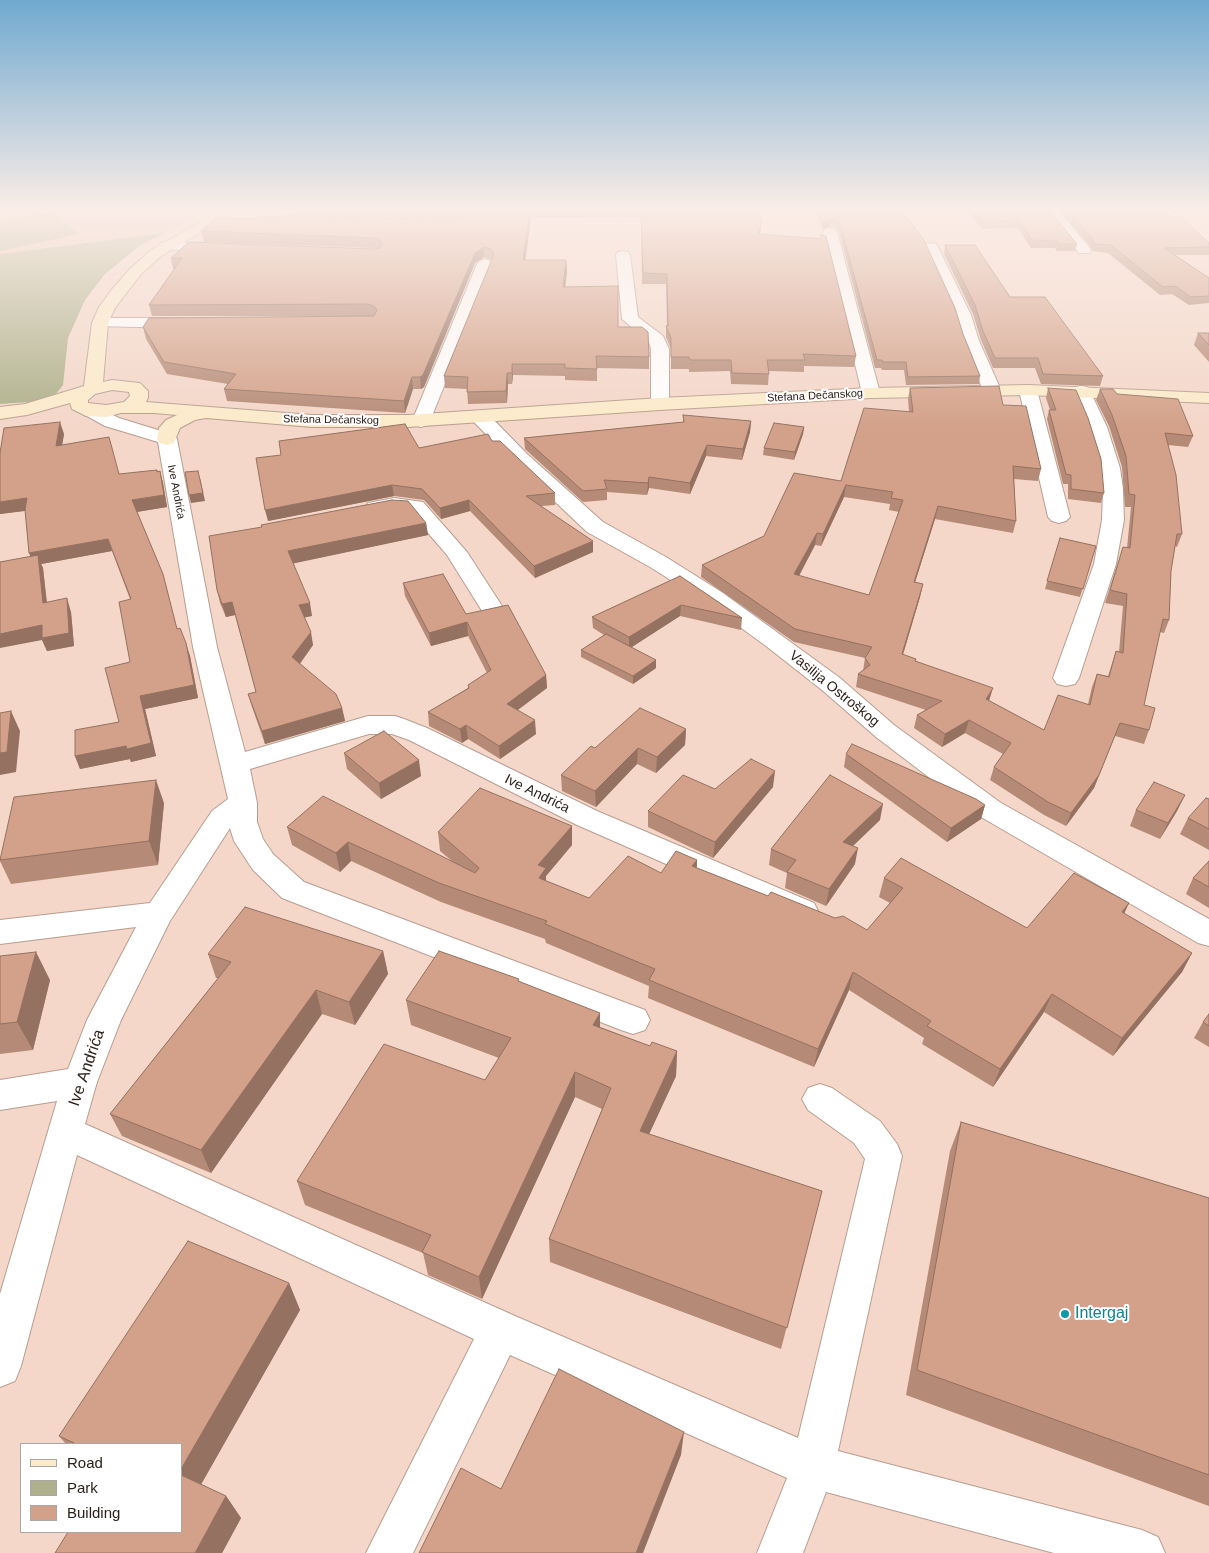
<!DOCTYPE html>
<html>
<head>
<meta charset="utf-8">
<style>
	body { margin:0 }
	#map { position:relative; width:1209px; height:1553px; overflow:hidden; background:#f4d7c9; font-family:Arial,sans-serif }
	canvas { display:block }
	.legend { position:absolute; left:20px; top:1443px; width:162px; height:90px; box-sizing:border-box; background:#fff; border:1px solid #aaa6a4; margin:0; padding:6px 9px; list-style:none; font-size:15px; color:#2b201b }
	.legend li { display:flex; align-items:center; gap:10px; height:25px }
	.legend b { width:25px; border:1px solid #aaa6a4 }
</style>
</head>
<body>
<div id="map">
<canvas width="1209" height="1553"></canvas>
<ul class="legend">
<li><b style="height:6px;background:#fbebca"></b>Road</li>
<li><b style="height:14px;background:#adb08a"></b>Park</li>
<li><b style="height:14px;background:#d3a189"></b>Building</li>
</ul>
</div>
<script>
const c = document.querySelector('canvas').getContext('2d');
c.lineJoin = 'round';
function fill(path, color) { c.fillStyle = color; c.fill(path, 'evenodd'); }
const poly = rows => new Path2D(rows.map(r => 'M' + r).join(''));
function strokePath(path, color, width, dash) { c.strokeStyle = color; c.lineWidth = width; c.lineCap = dash ? 'butt' : 'round'; c.setLineDash(dash || []); c.stroke(path); }
function write(font, color, halo, rows, align = 'center') {
  c.font = font + ' Arial,sans-serif'; c.lineWidth = 4; c.setLineDash([]); c.textBaseline = 'middle'; c.strokeStyle = halo; c.fillStyle = color; for (const [text, x, y, turn = 0] of rows) {
    c.save(); c.translate(x, y); c.rotate((+turn || 0) * Math.PI / 180); c.textAlign = isNaN(turn) ? turn : align; if (halo) c.strokeText(text, 0, 0); c.fillText(text, 0, 0); c.restore();
  }
}
const built = poly([
	[0,210,208,210,165,233,0,254]
]);
const green = poly([
	[53,212,79,234,0,251,0,222],
	[165,233,139,246,105,274,85,300,68,338,63,385,55,395,29,402,0,404,0,254]
]);
const minor = poly([
	[1044,210,1058,210,1089,247,1091,250,1089,253,1079,253,1044,210],
	[1159,210,1173,210,1180,218,1173,222,1168,221,1159,210],
	[217,214,294,215,301,219,294,223,212,221,210,218,217,214],
	[830,228,835,229,837,232,880,393,877,397,871,398,865,397,862,393,823,232,825,229,830,228],
	[166,242,222,244,227,245,229,248,227,251,222,252,161,249,159,246,161,243,166,242],
	[931,243,936,244,938,247,971,315,979,341,1001,390,998,394,992,395,986,394,983,390,963,341,955,315,924,247,926,244,931,243],
	[623,251,628,252,630,255,638,317,663,336,669,349,669,404,667,408,660,410,653,408,651,404,651,349,649,342,622,319,616,255,618,252,623,251],
	[485,259,490,261,493,264,430,421,428,425,421,427,414,425,412,421,477,264,480,261,485,259],
	[100,318,182,318,188,320,190,323,188,326,182,328,94,326,92,323,94,320,100,318],
	[1028,385,1034,386,1037,390,1070,517,1066,521,1059,523,1052,521,1048,517,1019,390,1022,386,1028,385],
	[1081,386,1087,387,1090,391,1107,427,1120,468,1123,489,1124,520,1116,564,1079,678,1075,684,1066,686,1057,684,1053,678,1094,564,1102,520,1103,489,1100,468,1087,427,1072,391,1075,387,1081,386],
	[92,405,119,418,174,435,177,439,217,647,245,752,368,716,395,716,404,719,427,728,597,811,814,903,818,911,814,919,803,923,792,919,577,825,409,740,392,734,369,734,250,769,257,803,257,822,263,839,273,854,304,882,645,1010,650,1020,645,1030,633,1034,621,1030,282,898,253,870,234,841,230,828,170,921,121,1020,97,1082,85,1124,515,1316,798,1438,865,1159,854,1143,808,1110,802,1099,808,1088,820,1084,832,1088,880,1121,897,1144,902,1156,838,1451,1142,1530,1158,1537,1165,1553,1054,1553,826,1492,803,1553,757,1553,787,1478,510,1355,413,1553,366,1553,474,1339,77,1155,21,1366,15,1381,0,1387,0,1294,57,1101,0,1110,0,1080,68,1069,87,1020,136,927,0,944,0,920,150,903,212,811,228,799,193,647,158,442,105,426,85,415,83,411,85,407,92,405],
	[480,411,487,413,527,454,603,522,666,557,723,593,840,678,894,725,1001,803,1209,919,1209,946,1198,943,981,817,876,737,822,690,766,646,707,603,650,567,587,532,513,462,473,421,471,417,473,413,480,411],
	[394,498,423,502,467,552,502,606,498,611,490,613,482,611,447,555,410,512,394,510,375,513,368,511,365,507,368,503,394,498]
]);
const secondary = poly([
	[222,210,238,210,161,256,141,274,115,308,108,323,103,382,112,380,140,383,148,391,148,398,146,402,312,415,408,415,660,398,871,388,1028,385,1209,393,1209,403,1028,395,871,398,660,410,408,427,312,427,206,418,195,420,180,428,174,443,167,445,160,443,157,439,159,428,166,420,177,415,154,413,121,413,106,417,86,416,72,409,70,403,27,415,0,419,0,407,25,404,84,386,92,323,99,307,113,288,131,268,151,250,222,210],
	[112,390,129,392,130,396,124,402,106,405,88,403,88,400,95,394,112,390]
]);
const wall = poly([
	[294,210,757,210,761,229,760,234,820,238,820,235,856,356,854,367,804,366,804,372,769,371,768,385,731,384,730,371,689,372,689,369,671,369,671,349,666,337,666,326,667,326,666,284,642,284,641,217,531,218,525,260,566,260,567,271,565,287,618,327,649,357,649,369,597,368,597,381,565,380,565,376,513,375,512,384,508,384,507,403,468,404,467,389,445,388,444,376,492,260,484,257,475,263,424,387,421,389,413,389,405,413,227,401,224,389,228,384,167,374,146,339,143,327,371,316,152,316,149,305,175,269,173,269,171,258,374,249,377,248,204,242,201,231,256,219,459,219,461,218,294,214],
	[814,210,901,210,963,334,980,376,979,384,906,385,904,370,882,370,881,368,875,368,839,232,835,227,830,226,823,229],
	[967,210,1049,210,1077,244,1075,251,1057,251,1055,248,1031,248,1018,228,982,229],
	[1059,210,1164,210,1169,215,1209,243,1209,255,1175,255,1209,278,1209,303,1189,305,1172,294,1160,295,1108,253,1092,251,1090,246],
	[945,245,1010,297,1103,376,1100,386,1041,384,1035,368,993,368,981,340,973,314,944,254],
	[1198,333,1209,333,1209,362,1194,345],
	[910,388,1003,405,1041,469,1038,481,1014,479,1016,521,1013,533,935,519,915,582,923,584,920,597,903,655,916,659,915,661,1044,730,1088,704,1092,687,1097,674,1108,676,1116,651,1119,652,1123,606,1105,603,1123,547,1127,548,1131,507,1125,507,1122,467,1109,426,1096,400,1100,389,1117,394,1193,436,1188,447,1168,445,1182,534,1177,547,1175,546,1171,571,1169,620,1164,633,1160,632,1144,705,1149,730,1144,744,1115,736,1094,788,1066,826,1044,815,990,780,994,767,1003,754,965,733,942,747,914,728,917,715,926,710,856,687,858,674,863,671,865,658,794,642,701,577,702,565,764,536,841,481,909,412,908,399],
	[844,497,890,504,889,510,899,512,869,595,799,576,815,545,821,546],
	[1048,388,1104,493,1101,503,1068,499,1068,484,1063,484,1047,419,1049,410,1050,410,1046,398],
	[683,415,751,421,750,432,742,460,706,456,690,494,649,488,647,495,607,492,607,500,583,502,525,449,524,438,683,422],
	[804,427,803,434,794,460,763,455,764,448],
	[64,434,62,445,120,474,160,471,163,483,167,507,137,512,163,574,177,629,190,656,198,698,145,709,156,756,131,762,130,759,80,769,75,756,119,722,130,662,130,599,112,551,41,564,43,568,47,602,71,612,74,646,47,651,42,640,31,556,29,553,25,511,0,514,0,453],
	[492,441,555,493,555,505,541,506,593,552,535,578,470,511,441,519,424,500,394,496,268,521,419,448],
	[426,523,428,535,293,563,312,616,304,617,313,645,300,664,342,708,345,721,265,744,252,707,248,694,256,692,235,615,226,617,220,603,217,590,262,527],
	[1060,538,1096,546,1080,597,1045,589],
	[680,576,742,618,741,630,680,616,631,647,656,660,656,668,633,684,581,657,581,650,604,635,593,628,592,617],
	[403,583,466,614,546,675,547,688,518,710,536,734,500,759,468,739,462,743,429,726,428,712,468,688,468,685,487,673,468,636,431,646,405,596],
	[686,729,685,745,656,773,637,764,596,807,562,791,561,775,595,748],
	[344,753,421,776,381,799,347,769],
	[846,754,985,805,981,819,947,842,844,767],
	[773,787,713,858,648,827,648,811,715,789],
	[1185,795,1177,811,1160,839,1130,826,1136,810],
	[1209,799,1209,850,1180,834,1188,818],
	[164,803,158,865,11,884,0,861,0,858],
	[880,820,853,846,855,864,826,906,785,888,787,873,769,865,771,849],
	[572,826,572,845,546,876,546,881,589,898,697,860,697,868,768,896,835,918,867,930,890,903,879,897,884,878,1027,928,1129,903,1124,914,1192,953,1182,972,1113,1056,1044,1012,993,1087,922,1044,924,1038,849,990,814,1067,648,998,649,986,546,943,545,939,441,902,351,861,340,872,292,845,287,827,452,861,440,851,438,832],
	[1209,861,1209,908,1186,894,1193,878],
	[383,951,388,974,355,1025,322,1014,211,1173,122,1136,110,1114,218,978,216,978,208,954],
	[0,956,50,980,33,1050,0,1054],
	[519,981,600,1027,650,1046,677,1051,676,1076,649,1134,822,1191,781,1349,550,1262,549,1239,602,1109,575,1097,482,1299,428,1275,423,1253,305,1205,297,1181,485,1080,499,1058,411,1025,406,1000],
	[1209,1014,1209,1047,1194,1038,1203,1022],
	[961,1122,1209,1198,1209,1506,906,1395,950,1151],
	[289,1283,300,1310,201,1484,226,1496,241,1518,222,1553,181,1444,66,1444,59,1436]
]);
const shadedWall = poly([
	[530,210,531,218,524,270,523,260],
	[762,218,761,229,757,244,758,234],
	[831,219,830,226,823,229,823,222],
	[484,247,484,257,475,263,424,387,421,389,420,377,475,253],
	[566,260,567,271,564,298,563,287],
	[512,364,513,375,512,384],
	[507,373,508,384,507,403,506,391],
	[412,377,413,389,405,413,404,401],
	[751,421,750,432,742,460,743,449],
	[60,422,64,434,60,458,56,446],
	[804,427,803,434,794,460,795,452],
	[707,445,706,456,690,494,690,483],
	[160,471,163,483,167,507,136,512,132,500],
	[649,477,649,488,647,495,648,483],
	[200,478,205,501,191,503,189,495],
	[392,485,394,496,268,521,265,510],
	[846,485,844,497,821,546,823,534],
	[27,498,31,510,0,514,0,502],
	[469,500,470,511,441,519,440,508],
	[938,506,935,519,911,595,914,582],
	[426,523,428,535,291,564,288,551],
	[817,533,815,545,793,587,794,574],
	[108,539,112,551,41,564,43,568,48,616,43,603,34,565,29,553],
	[593,541,593,552,535,578,534,566],
	[923,584,920,597,899,667,902,654],
	[67,598,71,612,74,646,47,651,42,640,0,648,0,634],
	[232,602,235,615,226,617,222,604],
	[310,603,312,616,302,618,299,605],
	[681,605,680,616,629,649,629,637],
	[467,622,468,636,431,646,429,633],
	[311,632,313,645,295,670,292,657],
	[186,643,190,656,198,698,145,709,156,756,131,762,130,759,80,769,75,756,126,746,140,696],
	[656,660,656,668,633,684,633,676],
	[546,675,547,688,508,717,507,704],
	[993,688,989,701,986,699],
	[342,708,345,721,265,744,262,731],
	[11,711,20,731,16,772,0,775,0,753],
	[535,720,536,734,500,759,499,746],
	[969,720,965,733,942,747,945,734],
	[1120,723,1094,788,1066,826,1071,813],
	[466,725,468,739,462,743,460,729],
	[686,729,685,745,656,773,657,757],
	[638,748,637,764,596,807,595,791],
	[419,760,421,776,381,799,379,783],
	[775,771,773,787,713,858,715,842],
	[156,780,164,803,158,865,149,841],
	[1185,795,1177,811,1160,839,1168,823],
	[883,804,880,820,840,858,843,842],
	[985,805,981,819,947,842,951,828],
	[572,826,572,845,546,876,546,887,540,897,538,865],
	[348,842,351,861,340,872,336,853],
	[858,848,855,864,826,906,829,889],
	[697,860,696,879,692,866],
	[1129,903,1120,922,1122,912],
	[383,951,388,974,355,1025,349,1002],
	[36,952,50,980,33,1050,17,1022],
	[1192,953,1182,972,1113,1056,1122,1038],
	[853,972,849,990,814,1067,818,1049],
	[316,990,322,1014,211,1173,201,1150],
	[1052,994,1044,1012,993,1087,1000,1069],
	[600,1013,600,1038,593,1025],
	[677,1051,676,1076,639,1156,640,1131],
	[575,1072,575,1097,482,1299,479,1277],
	[289,1283,300,1310,194,1497,181,1478,181,1469],
	[684,1432,681,1455,643,1553,636,1553],
	[226,1496,241,1518,222,1553,195,1553]
]);
const building = poly([
	[463,210,530,210,523,260,566,260,563,287,618,286,618,327,642,327,648,332,649,357,596,356,597,369,565,368,565,364,512,364,512,373,507,373,506,391,467,392,468,377,444,376,494,254,491,249,484,247,475,253,423,375,420,377,412,377,404,401,224,389,236,374,164,362,143,327,149,318,374,316,377,310,374,306,368,304,149,305,182,258,171,258,189,242,374,249,380,248,382,243,379,239,374,238,201,231,218,217,256,219,259,216,283,217,285,215,459,219,468,214,463,210],
	[641,210,757,210,762,218,758,234,821,239,820,235,826,236,856,356,803,354,805,360,767,360,769,374,732,373,731,360,690,360,689,357,671,357,671,338,666,326,668,326,667,274,643,273,641,210],
	[818,210,901,210,924,240,955,308,963,334,980,376,908,377,906,362,883,362,882,360,877,360,840,224,836,220,831,219,823,222,818,210],
	[974,210,1049,210,1077,244,1059,244,1057,241,1032,240,1020,221,984,222,974,210],
	[1067,210,1164,210,1169,215,1175,217,1179,215,1209,243,1209,247,1164,248,1209,278,1209,296,1191,297,1175,286,1163,287,1111,245,1094,244,1092,238,1067,210],
	[945,245,975,245,1010,297,1045,297,1103,376,1043,374,1038,358,995,358,983,331,975,305,945,245],
	[1198,333,1209,333,1209,345,1198,333],
	[999,386,1003,405,1026,406,1041,469,1013,466,1016,521,938,506,914,582,923,584,902,654,916,659,915,661,993,688,986,699,1044,730,1058,695,1090,705,1097,674,1109,677,1116,651,1123,653,1127,594,1110,590,1123,547,1130,548,1135,495,1129,494,1126,456,1112,415,1100,389,1113,389,1117,394,1178,399,1193,436,1165,433,1176,475,1182,534,1177,534,1171,571,1169,620,1163,619,1144,705,1155,708,1149,730,1120,723,1099,775,1071,813,1048,802,994,767,1011,743,969,720,945,734,917,715,942,701,858,674,870,665,865,658,872,647,795,629,702,565,764,536,794,473,841,481,864,408,913,412,910,388,999,386],
	[846,485,893,492,891,498,903,500,869,595,794,574,817,533,823,534,846,485],
	[1048,388,1076,390,1088,418,1101,459,1104,493,1071,489,1071,475,1066,474,1049,410,1056,410,1048,388],
	[683,415,751,421,743,449,707,445,690,483,649,477,648,483,604,480,607,489,583,491,524,438,684,422,683,415],
	[60,422,56,446,109,437,119,474,157,470,157,472,160,471,164,495,132,500,163,574,177,629,180,628,186,643,194,685,140,696,151,743,127,749,126,746,75,756,75,730,119,722,105,668,130,662,119,602,131,599,108,539,29,553,25,510,27,498,0,502,0,453,4,428,60,422],
	[774,423,804,427,795,452,764,448,774,423],
	[405,424,419,448,488,434,492,441,500,441,555,493,526,496,593,541,534,566,469,500,440,508,422,489,392,485,265,510,256,458,281,455,279,441,405,424],
	[198,471,203,493,189,495,185,472,198,471],
	[392,500,408,501,426,523,288,551,310,603,299,605,311,632,292,657,336,694,342,708,262,731,248,694,256,692,232,602,222,604,217,590,209,536,262,527,261,525,392,500],
	[1060,538,1096,546,1083,589,1047,581,1060,538],
	[38,555,43,603,67,598,69,633,42,638,42,625,0,634,0,562,38,555],
	[443,574,466,614,508,605,546,675,507,704,535,720,499,746,466,725,460,729,428,712,469,688,468,685,491,670,467,622,429,633,403,583,443,574],
	[680,576,742,618,681,605,629,637,592,617,680,576],
	[606,634,656,660,633,676,581,650,606,634],
	[640,708,686,729,657,757,638,748,595,791,561,775,591,746,595,748,640,708],
	[11,711,7,752,0,753,0,713,11,711],
	[384,731,419,760,379,783,344,753,384,731],
	[852,744,976,799,985,805,951,828,846,754,852,744],
	[751,759,775,771,715,842,648,811,683,775,715,789,751,759],
	[830,775,883,804,843,842,858,848,829,889,787,872,796,860,771,849,830,775],
	[156,780,149,841,0,860,14,797,156,780],
	[1154,782,1185,795,1168,823,1136,810,1154,782],
	[480,788,572,826,538,865,546,868,539,878,589,898,628,856,661,873,676,851,697,860,692,866,768,896,771,892,835,918,843,916,867,930,903,888,884,878,901,858,1027,928,1074,873,1129,903,1122,912,1192,953,1122,1038,1052,994,1000,1069,927,1026,931,1021,853,972,818,1049,649,980,655,969,545,924,547,921,439,883,348,842,336,853,287,827,323,796,475,873,479,868,438,832,480,788],
	[1206,798,1209,799,1209,829,1188,818,1206,798],
	[1209,861,1209,887,1193,878,1209,861],
	[245,907,383,951,349,1002,316,990,201,1150,110,1114,231,962,208,954,245,907],
	[439,951,519,979,518,981,600,1013,593,1025,650,1046,652,1042,677,1051,640,1131,822,1191,787,1328,549,1239,611,1088,575,1072,479,1277,422,1252,431,1235,297,1181,384,1044,485,1080,511,1038,406,1000,439,951],
	[36,952,17,1022,0,1024,0,956,36,952],
	[1209,1014,1209,1026,1203,1022,1209,1014],
	[961,1122,1209,1198,1209,1475,917,1370,961,1122],
	[188,1241,289,1283,181,1469,181,1444,76,1444,59,1436,188,1241],
	[559,1369,684,1432,636,1553,419,1553,461,1468,501,1489,559,1369],
	[181,1475,226,1496,195,1553,55,1553,68,1532,181,1532,181,1475]
]);
const markers = [
	[1065,1314,5,"#0f9aa8"]
];
const farStreetnames = [
	["Stefana Dečanskog",815,396,-3],
	["Stefana Dečanskog",331,420,1],
	["Ive Andrića",176,492,79]
];
const streetNames = [
	["Vasilija Ostroškog",834,689,39],
	["Ive Andrića",537,794,26]
];
const nearStreetnames = [
	["Ive Andrića",87,1068,-71]
];
const nearCulturenames = [
	["Intergaj",1075,1314]
];
fill(built, '#ebc8b7');
fill(green, '#adb08a');
strokePath(minor, '#b89d90', 2);
strokePath(secondary, '#b89d90', 2);
fill(minor, '#fff');
fill(secondary, '#fbebca');
fill(wall, '#b58a76');
fill(shadedWall, '#947160');
fill(building, '#d3a189');
strokePath(building, '#947160', 1);
const sky = c.createLinearGradient(0, 0, 0, 427);
sky.addColorStop(0, '#70a9d0');
sky.addColorStop(0.49, '#faede7');
sky.addColorStop(1, '#faede700');
c.fillStyle = sky;
c.fillRect(0, 0, 1209, 427);
for (const [x, y, r, color] of markers) { const dot = new Path2D(); dot.arc(x, y, r, 0, 2 * Math.PI); c.fillStyle = color; c.fill(dot); strokePath(dot, '#fff', 2); }
write('11px', '#2b201b', '#fff', farStreetnames);
write('14px', '#2b201b', '#fff', streetNames);
write('16px', '#2b201b', '#fff', nearStreetnames);
write('16px', '#0d838f', '#fff', nearCulturenames, 'left');
</script>
</body>
</html>
